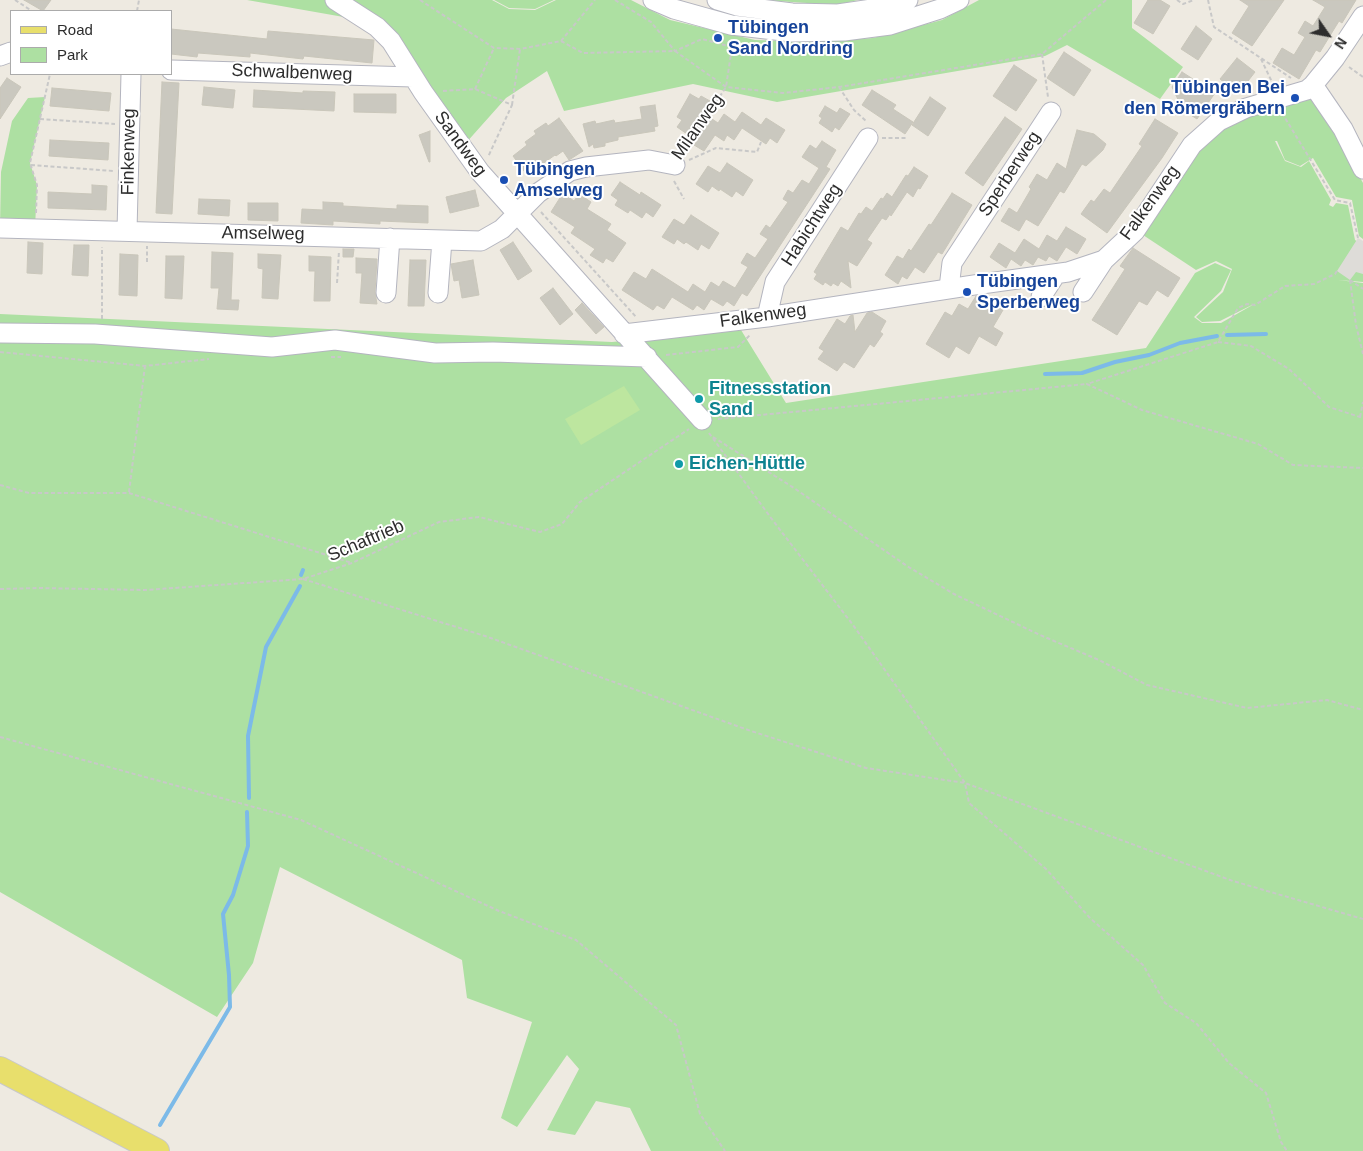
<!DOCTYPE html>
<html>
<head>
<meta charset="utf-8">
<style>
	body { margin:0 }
	#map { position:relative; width:1363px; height:1151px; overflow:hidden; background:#eeeae1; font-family:Helvetica,sans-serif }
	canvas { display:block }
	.legend { position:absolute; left:10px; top:10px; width:162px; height:65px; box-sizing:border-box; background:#fff; border:1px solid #ababab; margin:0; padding:6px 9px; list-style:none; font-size:15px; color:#2d2d2d }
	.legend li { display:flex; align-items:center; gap:10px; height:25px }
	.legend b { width:25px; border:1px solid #ababab }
	.north { position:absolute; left:1303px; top:10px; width:50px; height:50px; -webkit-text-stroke:4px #fff; paint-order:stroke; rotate:123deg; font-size:14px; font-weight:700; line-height:20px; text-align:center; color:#2d2d2d }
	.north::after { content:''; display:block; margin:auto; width:18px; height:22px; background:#2d2d2d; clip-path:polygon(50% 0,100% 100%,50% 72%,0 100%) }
</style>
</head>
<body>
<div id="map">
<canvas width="1363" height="1151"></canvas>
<ul class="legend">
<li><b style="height:6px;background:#e8df6c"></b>Road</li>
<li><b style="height:14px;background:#ade0a2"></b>Park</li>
</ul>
<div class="north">N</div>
</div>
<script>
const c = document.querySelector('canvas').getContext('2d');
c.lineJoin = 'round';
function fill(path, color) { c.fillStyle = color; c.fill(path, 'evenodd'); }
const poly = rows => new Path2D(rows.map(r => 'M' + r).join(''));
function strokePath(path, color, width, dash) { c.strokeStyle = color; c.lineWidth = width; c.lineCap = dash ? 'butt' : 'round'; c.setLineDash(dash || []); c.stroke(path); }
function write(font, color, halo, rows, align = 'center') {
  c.font = font + ' Helvetica,sans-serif'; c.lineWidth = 4; c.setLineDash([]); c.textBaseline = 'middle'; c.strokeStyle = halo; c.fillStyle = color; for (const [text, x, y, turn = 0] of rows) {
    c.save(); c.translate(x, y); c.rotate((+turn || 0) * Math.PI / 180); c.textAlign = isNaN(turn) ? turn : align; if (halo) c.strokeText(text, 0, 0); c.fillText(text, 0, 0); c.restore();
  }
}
const green = poly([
	[247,0,492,0,509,9,535,10,556,0,631,0,670,20,755,40,812,42,873,38,942,20,979,0,1132,0,1132,28,1183,67,1160,99,1067,45,1045,56,777,102,693,84,564,111,547,71,506,98,465,144,398,40,355,19],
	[494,0,554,0,535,9,509,8],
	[763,0,858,0,836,5],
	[45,97,30,163,37,185,35,228,0,228,1,172,12,121,28,98],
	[1311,98,1340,142,1363,183,1363,239,1359,236,1352,200,1336,197,1313,158,1300,166,1285,160,1277,141,1275,141,1285,161,1301,167,1309,161,1331,200,1329,205,1333,207,1336,203,1348,205,1355,240,1363,245,1363,282,1338,280,1363,283,1363,1151,651,1151,630,1108,596,1101,575,1135,547,1130,579,1069,567,1055,517,1127,501,1118,532,1022,467,998,462,960,280,867,253,963,217,1017,0,892,0,314,612,342,741,330,786,403,1146,348,1195,273,1215,263,1231,270,1221,291,1194,317,1202,323,1221,323,1256,303,1220,321,1202,322,1196,317,1223,292,1232,269,1216,261,1196,270,1143,235,1188,159,1237,118]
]);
const pitch = poly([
	[624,386,640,410,581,445,565,419]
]);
const plaza = poly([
	[1358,238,1363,241,1363,274,1356,272,1350,280,1337,271]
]);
const stream = poly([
	[1227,335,1266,334],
	[1045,374,1082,373,1115,362,1149,355,1180,343,1217,336],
	[301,575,303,570],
	[249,798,248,736,266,647,300,586],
	[160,1125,230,1007,229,975,223,914,233,895,248,846,247,812]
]);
const building = poly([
	[24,0,51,0,43,11,24,0],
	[1148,0,1160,0,1170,6,1153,34,1134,23,1148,0],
	[1240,0,1284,0,1252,46,1232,33,1249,6,1240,0],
	[1313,0,1356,0,1342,23,1339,21,1320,52,1316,50,1299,79,1273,63,1282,48,1294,55,1305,37,1298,33,1305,21,1313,26,1325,7,1313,0],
	[1196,26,1212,39,1198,60,1181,49,1196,26],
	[171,29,267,39,268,31,374,40,372,63,304,56,303,59,250,53,250,57,198,53,197,57,171,54,171,29],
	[1064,52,1091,70,1074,96,1047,78,1064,52],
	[1237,58,1255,72,1238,94,1220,79,1237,58],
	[1014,65,1037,80,1016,111,993,96,1014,65],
	[1182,72,1215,93,1197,119,1183,110,1172,87,1182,72],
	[7,78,21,87,0,119,0,88,7,78],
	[162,82,179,83,172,214,156,213,162,82],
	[204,87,235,90,233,108,202,105,204,87],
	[52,88,111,93,109,111,50,106,52,88],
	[254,90,303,93,303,91,335,92,334,111,253,107,254,90],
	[872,90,896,105,893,109,913,122,905,134,862,105,872,90],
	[354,94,396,94,396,113,354,112,354,94],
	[690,94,699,99,701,96,710,101,703,113,718,123,724,114,735,122,742,112,761,125,766,118,785,130,777,143,770,138,766,144,742,128,734,140,727,135,724,141,715,135,704,151,694,145,697,141,677,127,682,120,677,117,690,94],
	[930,97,946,108,928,136,912,125,930,97],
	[655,105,658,126,654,127,655,131,618,137,618,140,605,143,605,146,594,148,593,144,589,147,583,124,595,121,596,124,614,120,615,123,642,119,640,107,655,105],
	[825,106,837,113,840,108,850,114,839,130,835,127,832,132,819,123,822,118,819,116,825,106],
	[1005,117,1022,129,983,186,965,173,1005,117],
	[559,118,583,151,569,160,563,151,556,156,555,155,527,175,513,156,527,145,525,142,536,134,534,131,546,123,548,126,559,118],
	[1155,119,1178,133,1162,158,1107,233,1081,214,1091,200,1094,202,1104,189,1110,193,1142,146,1139,144,1155,119],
	[1077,130,1094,134,1106,144,1103,150,1086,166,1082,164,1064,193,1060,191,1038,226,1026,219,1019,231,1001,221,1009,208,1017,213,1031,189,1029,187,1037,174,1047,180,1057,163,1066,169,1077,130],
	[430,131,430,162,429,162,419,135,430,131],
	[50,140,109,143,108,160,49,156,50,140],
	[822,141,836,150,826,167,830,169,747,296,742,293,734,306,727,301,723,306,711,299,704,310,697,305,693,310,672,297,664,309,657,305,653,310,622,290,634,272,646,279,652,269,688,292,693,284,705,292,711,282,719,287,723,281,735,288,748,267,741,263,747,253,755,258,768,239,760,234,766,225,770,228,788,202,783,199,788,190,793,193,802,180,809,184,819,168,802,157,810,145,816,149,822,141],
	[727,163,753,180,743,196,736,191,732,197,720,189,719,191,712,186,708,192,696,184,708,166,720,173,727,163],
	[914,167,928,176,920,189,918,188,913,197,907,192,891,216,890,214,886,220,882,218,867,240,872,243,857,266,848,261,851,288,841,281,838,286,833,283,831,286,825,282,823,285,814,279,817,274,814,272,841,227,848,231,859,213,861,214,866,207,872,211,881,198,883,199,887,193,892,197,906,175,908,176,914,167],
	[620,182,640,195,641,192,661,205,653,217,646,212,642,218,630,210,628,213,615,205,618,200,611,195,620,182],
	[92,185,107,186,106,210,48,208,48,192,92,194,92,185],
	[475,190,479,206,450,213,446,197,475,190],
	[563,193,574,201,579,194,591,202,587,209,611,224,607,230,626,243,613,262,606,258,603,263,590,255,595,249,571,233,575,227,551,212,563,193],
	[952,193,972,205,942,254,938,252,924,273,915,267,907,279,902,276,898,284,885,275,897,256,903,259,909,249,911,251,929,224,931,225,952,193],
	[199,199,230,200,229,216,198,214,199,199],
	[323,202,343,203,343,206,397,209,397,205,428,206,428,223,380,221,380,224,333,221,333,225,301,223,302,209,323,210,323,202],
	[248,203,278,203,278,221,248,220,248,203],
	[691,215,719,233,709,249,701,244,698,250,686,242,684,244,677,239,674,244,662,237,674,219,684,225,691,215],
	[1066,227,1086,239,1077,254,1066,247,1057,261,1049,256,1046,261,1038,257,1033,265,1025,260,1021,266,1011,259,1006,268,990,257,999,243,1015,253,1024,239,1039,249,1047,235,1057,241,1066,227],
	[28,242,43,243,42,274,27,273,28,242],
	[513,242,532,271,518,280,500,250,513,242],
	[74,245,89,245,88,276,72,275,74,245],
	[1133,248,1180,278,1168,297,1157,290,1147,305,1139,301,1117,335,1092,320,1125,269,1120,266,1133,248],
	[343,249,354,249,353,257,343,257,343,249],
	[212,252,233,253,231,300,239,300,238,310,217,309,219,288,211,288,212,252],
	[120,254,138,255,137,296,119,295,120,254],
	[258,254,281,255,278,299,262,298,263,269,258,268,258,254],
	[166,256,184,256,182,299,165,298,166,256],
	[309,256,331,257,330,301,314,301,315,271,309,271,309,256],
	[356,258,377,259,375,292,377,304,360,303,362,273,356,273,356,258],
	[410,260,426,260,424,306,408,306,410,260],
	[473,260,479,295,462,298,459,280,454,281,451,264,473,260],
	[553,288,573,314,560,325,540,298,553,288],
	[976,296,978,296,1003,310,993,327,1003,333,996,346,979,336,969,354,956,346,949,358,926,344,945,312,952,316,959,304,968,309,976,296],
	[582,303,604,327,596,334,575,310,582,303],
	[872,312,886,321,880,332,883,334,874,347,870,344,854,368,844,362,837,371,818,359,824,351,819,348,837,319,845,324,850,316,853,315,855,332,867,313,872,312]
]);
const path = poly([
	[15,0,32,11],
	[420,0,494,48,520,49,561,41,583,53,675,51,726,87,783,93,839,87,1042,54,1106,0],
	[615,0,651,22,675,51,702,39,732,47,726,87,683,153],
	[1177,0,1183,4,1194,0],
	[1208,0,1214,27,1291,78],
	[137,11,139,0],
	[561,41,595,0],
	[1042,54,1048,97],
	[1261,59,1273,84],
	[1349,67,1363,77],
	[839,87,854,110,867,122],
	[475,89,494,48],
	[443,91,475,89,512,105,488,157],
	[512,105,520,49],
	[1282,113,1335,200,1350,203,1358,238],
	[40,119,115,124],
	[882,138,906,138],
	[689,160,716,148,757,152,761,142],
	[31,165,114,171],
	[674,181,684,199],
	[541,212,637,318],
	[36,213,37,185,30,163,50,74],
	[147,262,147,246],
	[1337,271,1335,274,1314,284,1285,286,1255,305,1247,304,1238,308,1218,342,1087,384,1142,410,1258,444,1293,465,1363,468],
	[1350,280,1356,325,1363,354],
	[1350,280,1363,289],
	[337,283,339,251],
	[102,319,102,247],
	[1218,342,1251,346,1289,369,1329,407,1363,418],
	[0,352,145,366,209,359],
	[666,355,738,347,750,335],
	[331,357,341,357],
	[1360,417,1363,402],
	[718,419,1087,384],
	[709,433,771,518,853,625,965,783,969,803,1046,869,1090,918,1143,965,1165,1003,1196,1023,1229,1063,1266,1093,1281,1142,1287,1151],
	[713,437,794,488,907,566,954,594,1040,635,1099,660,1147,685,1247,708,1327,700,1363,710],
	[0,485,29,493,129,493,352,563],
	[129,492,145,366],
	[303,579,485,636,751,731,866,768,965,783,1233,881,1363,919],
	[0,589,38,588,145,590,303,579,352,563,439,522,479,517,540,532,562,524,580,502,689,429],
	[0,737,301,820,499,911,576,940,676,1025,700,1114,725,1151]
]);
const minor = poly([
	[335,0,377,27,391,41,423,92,480,172,702,420],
	[653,0,674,9,731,25,792,32,844,31,890,25,940,9,959,0],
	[717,0,737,6,792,13,838,14,885,7,908,0],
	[0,56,11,52],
	[171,70,413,77],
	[1313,85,1343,129,1363,169],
	[0,228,481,241,502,229,538,193,570,171,586,167,649,160,675,165],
	[127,231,131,74],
	[949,288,952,263,1051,112],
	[1083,292,1104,260],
	[386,293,390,238],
	[438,293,442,240],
	[1041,297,1056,274],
	[767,317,775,282,868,138],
	[0,333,95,334,272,347,335,340,435,353,493,352,647,357],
	[624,334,767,317,974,285,1068,272,1104,260,1135,231,1192,145,1219,121,1246,108,1307,90,1313,85,1335,58,1363,16]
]);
const major = poly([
	[0,1069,157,1151]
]);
const markers = [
	[718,38,5,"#1a4fb4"],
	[1295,98,5,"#1a4fb4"],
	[504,180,5,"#1a4fb4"],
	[967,292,5,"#1a4fb4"],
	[699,399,5,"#0f9aa8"],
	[679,464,5,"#0f9aa8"]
];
const transitNames = [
	["Tübingen",728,28],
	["Sand Nordring",728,49],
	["Tübingen Bei",1285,88,"right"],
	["den Römergräbern",1285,109,"right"],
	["Tübingen",514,170],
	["Amselweg",514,191],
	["Tübingen",977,282],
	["Sperberweg",977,303]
];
const streetNames = [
	["Schwalbenweg",292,73,2],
	["Milanweg",698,127,-55],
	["Sandweg",460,144,54],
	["Finkenweg",129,152,-89],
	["Sperberweg",1010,174,-57],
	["Falkenweg",1150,203,-54],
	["Habichtweg",812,225,-57],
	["Amselweg",263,234,1],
	["Falkenweg",763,316,-8],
	["Schaftrieb",366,541,-23]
];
const cultureNames = [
	["Fitnessstation",709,389],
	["Sand",709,410],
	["Eichen-Hüttle",689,464]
];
fill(green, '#ade0a2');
fill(pitch, '#bde69f');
fill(plaza, '#dedcd8');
strokePath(stream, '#7cbae8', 4);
fill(building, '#cac8bf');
strokePath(building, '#c9c6ba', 1);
strokePath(minor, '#b4b5bf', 21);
strokePath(major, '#c8c8c8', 26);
strokePath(path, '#c8c8c8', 2, [4, 2.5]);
strokePath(minor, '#fff', 19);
strokePath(major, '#e8df6c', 24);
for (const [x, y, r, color] of markers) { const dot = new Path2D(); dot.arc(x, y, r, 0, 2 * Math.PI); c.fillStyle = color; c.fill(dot); strokePath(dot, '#fff', 2); }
write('bold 18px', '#164399', '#fff', transitNames, 'left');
write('18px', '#2d2d2d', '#fff', streetNames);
write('bold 18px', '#0d838f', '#fff', cultureNames, 'left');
</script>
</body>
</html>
